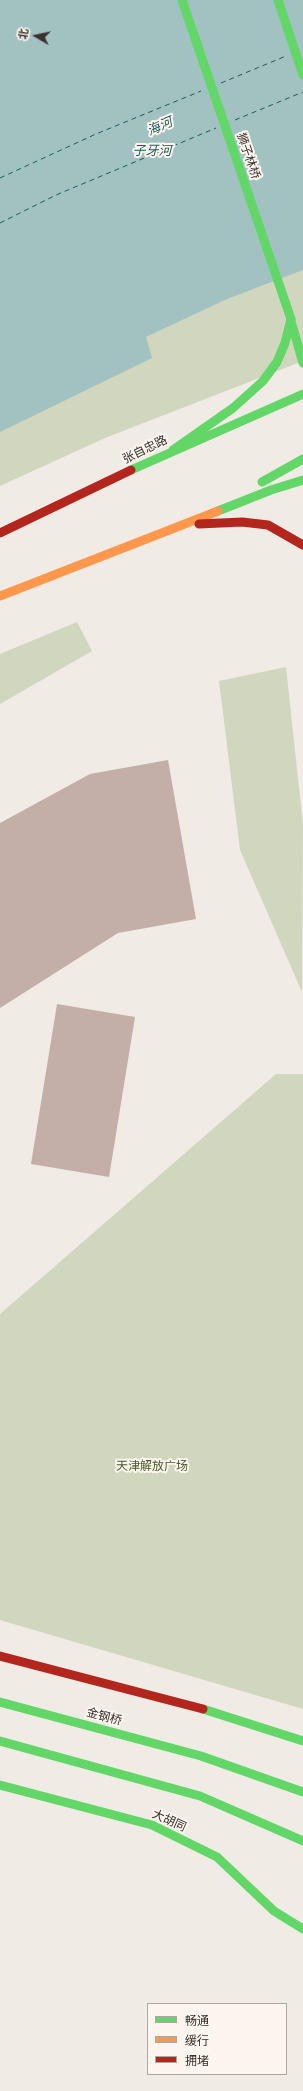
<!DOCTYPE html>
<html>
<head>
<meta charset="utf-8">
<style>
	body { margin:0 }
	#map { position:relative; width:303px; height:2091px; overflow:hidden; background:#f0ebe5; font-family:"Fira Sans","Noto Sans SC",sans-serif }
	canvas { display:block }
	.legend { position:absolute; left:147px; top:2003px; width:140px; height:72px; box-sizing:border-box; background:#fbf5ee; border:1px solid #aea6a0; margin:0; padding:5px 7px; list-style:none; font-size:12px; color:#3b302b }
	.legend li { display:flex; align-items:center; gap:8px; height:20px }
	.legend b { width:20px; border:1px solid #aea6a0 }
	.north { position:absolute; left:16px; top:16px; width:40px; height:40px; -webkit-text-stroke:3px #fbf5ee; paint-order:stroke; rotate:279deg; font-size:11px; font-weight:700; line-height:16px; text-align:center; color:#3b302b }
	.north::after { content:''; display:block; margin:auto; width:14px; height:18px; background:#3b302b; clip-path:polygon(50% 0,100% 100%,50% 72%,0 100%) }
</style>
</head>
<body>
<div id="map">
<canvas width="303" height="2091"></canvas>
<ul class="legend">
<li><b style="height:5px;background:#63d668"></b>畅通</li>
<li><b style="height:5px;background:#ff974d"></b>缓行</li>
<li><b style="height:5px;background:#b3261e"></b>拥堵</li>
</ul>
<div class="north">北</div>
</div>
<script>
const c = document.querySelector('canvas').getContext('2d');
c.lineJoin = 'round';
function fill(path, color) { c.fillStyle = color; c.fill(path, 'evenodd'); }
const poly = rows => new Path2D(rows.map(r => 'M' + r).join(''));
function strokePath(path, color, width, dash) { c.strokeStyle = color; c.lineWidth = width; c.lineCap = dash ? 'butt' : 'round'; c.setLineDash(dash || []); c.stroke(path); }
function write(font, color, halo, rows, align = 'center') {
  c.font = font + ' "Fira Sans","Noto Sans SC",sans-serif'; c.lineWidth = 4; c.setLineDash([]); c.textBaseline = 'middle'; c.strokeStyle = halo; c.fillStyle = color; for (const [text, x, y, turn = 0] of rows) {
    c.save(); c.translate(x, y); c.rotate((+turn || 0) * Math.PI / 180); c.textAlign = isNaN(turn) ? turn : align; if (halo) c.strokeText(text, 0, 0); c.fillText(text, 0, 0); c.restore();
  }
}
const green = poly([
	[0,0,303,0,303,361,105,438,0,486],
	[77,622,92,651,0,704,0,654],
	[286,667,303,825,302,992,240,850,219,681],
	[276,1074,303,1074,303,1709,0,1620,0,1314]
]);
const water = poly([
	[0,0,303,0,303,270,227,299,146,337,152,358,0,432]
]);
const ferry = poly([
	[221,83,286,56],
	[235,120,303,92],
	[0,178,96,134,201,91],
	[0,223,56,195,216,128]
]);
const building = poly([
	[168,760,196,919,118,933,0,1008,0,823,90,774],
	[57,1004,135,1017,109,1177,31,1164]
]);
const fast = poly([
	[291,321,303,363],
	[173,450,233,408,263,381,277,362,285,343,291,319],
	[131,470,303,394],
	[262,482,303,459],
	[218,511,271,490,303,480],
	[0,1702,201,1756,303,1792],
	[203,1709,303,1741],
	[0,1741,200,1796,303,1841],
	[0,1785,152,1825,217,1857,274,1911,303,1929]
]);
const slow = poly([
	[0,596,218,511]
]);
const jam = poly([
	[199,524,242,522,268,525,303,545],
	[0,533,131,470],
	[0,1656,203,1709]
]);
const fastBridge = poly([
	[182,0,291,319],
	[278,0,303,75]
]);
const streetNames = [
	["狮子林桥",248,156,71],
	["张自忠路",145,450,-26],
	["金钢桥",104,1717,15],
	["大胡同",169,1821,24]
];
const parkNames = [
	["天津解放广场",152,1467]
];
const waterNames = [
	["海河",160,127,-24],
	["子牙河",152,151]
];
fill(green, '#d1d6bf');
fill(water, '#a1c2c1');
strokePath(ferry, '#1f5a5e', 1, [5, 4]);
fill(building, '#c3afa7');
strokePath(fast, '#63d668', 9);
strokePath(slow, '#ff974d', 9);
strokePath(jam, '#b3261e', 9);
strokePath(fastBridge, '#63d668', 9);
write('12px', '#3b302b', '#fbf5ee', streetNames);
write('12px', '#4a5a2e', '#fbf5ee', parkNames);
write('italic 13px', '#1f5a5e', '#fbf5ee', waterNames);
</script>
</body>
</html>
